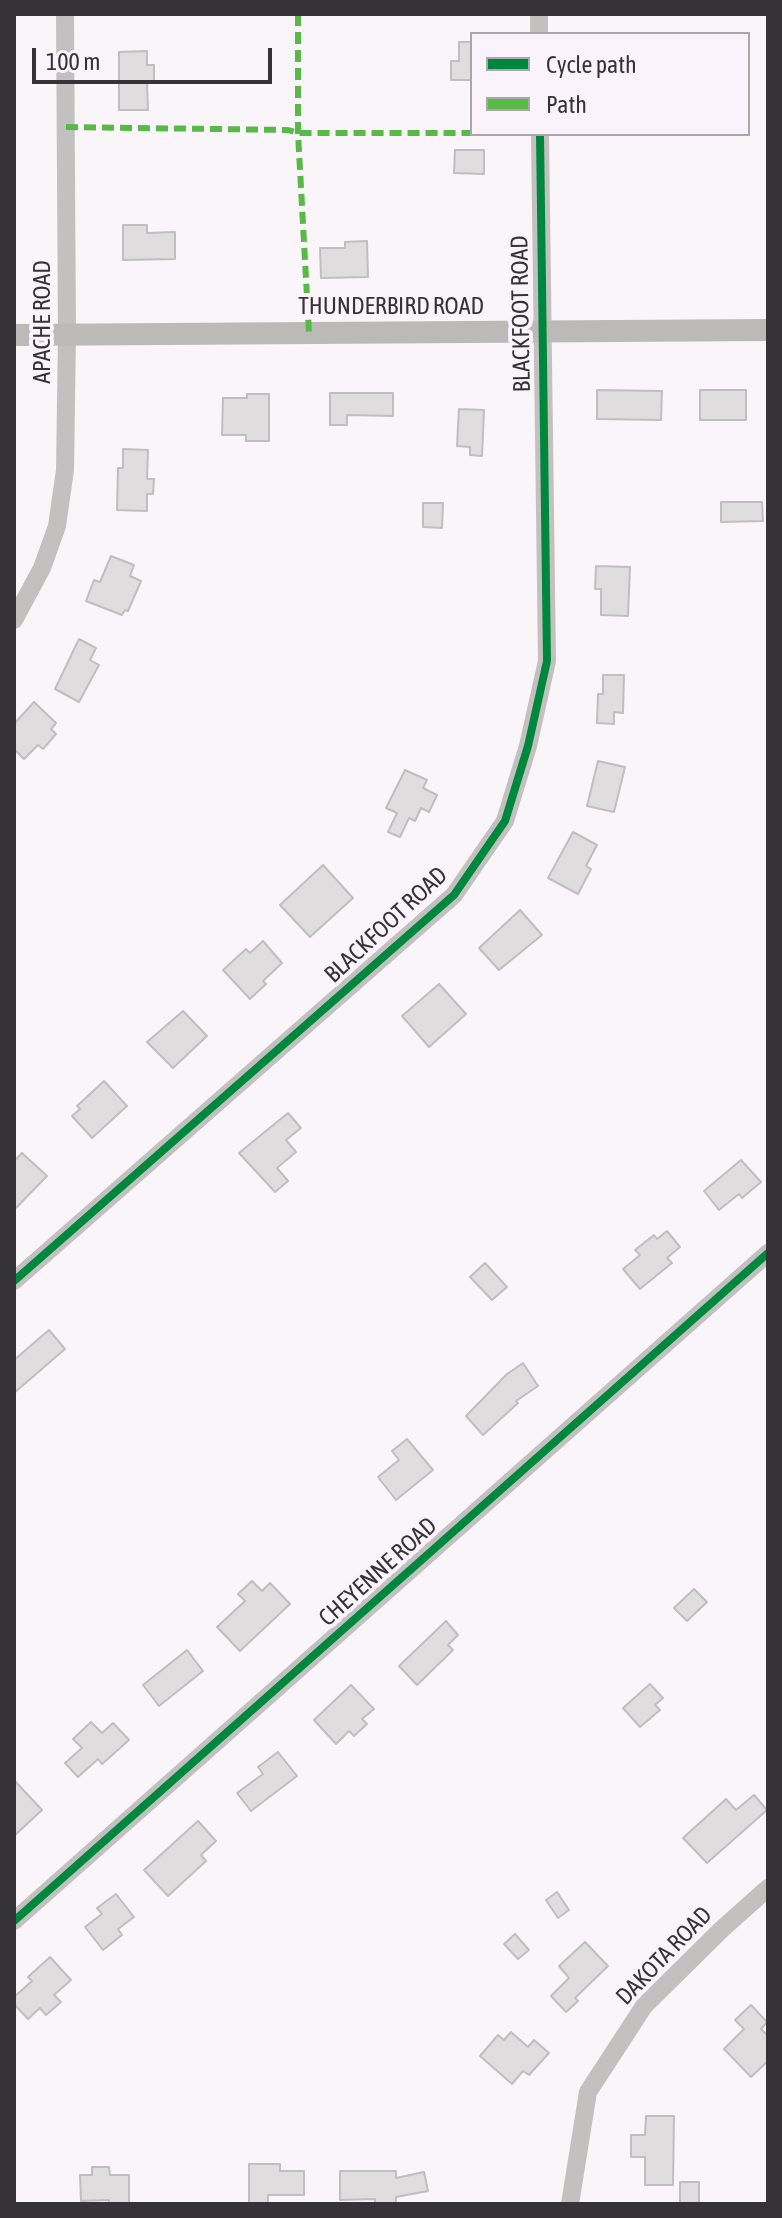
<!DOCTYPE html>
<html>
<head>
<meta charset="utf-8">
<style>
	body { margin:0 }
	#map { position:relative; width:782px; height:2218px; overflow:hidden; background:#f9f5f9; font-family:"Asap Condensed",sans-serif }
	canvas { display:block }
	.frame { position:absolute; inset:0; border:16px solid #363336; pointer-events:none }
	.legend { position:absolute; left:470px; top:32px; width:280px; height:104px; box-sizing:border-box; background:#fbf3fb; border:2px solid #aca6ac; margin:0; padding:10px 14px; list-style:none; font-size:24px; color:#363336 }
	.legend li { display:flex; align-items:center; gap:16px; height:40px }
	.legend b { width:40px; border:2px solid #aca6ac }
	.scale { position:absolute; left:32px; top:48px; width:240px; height:36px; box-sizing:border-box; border:4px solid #363336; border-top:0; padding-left:10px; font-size:24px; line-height:28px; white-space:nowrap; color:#363336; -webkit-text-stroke:6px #fbf3fb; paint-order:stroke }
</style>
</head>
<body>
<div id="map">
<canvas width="782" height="2218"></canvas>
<div class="frame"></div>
<ul class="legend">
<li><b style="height:10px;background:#00873e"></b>Cycle path</li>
<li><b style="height:10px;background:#58b947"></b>Path</li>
</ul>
<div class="scale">100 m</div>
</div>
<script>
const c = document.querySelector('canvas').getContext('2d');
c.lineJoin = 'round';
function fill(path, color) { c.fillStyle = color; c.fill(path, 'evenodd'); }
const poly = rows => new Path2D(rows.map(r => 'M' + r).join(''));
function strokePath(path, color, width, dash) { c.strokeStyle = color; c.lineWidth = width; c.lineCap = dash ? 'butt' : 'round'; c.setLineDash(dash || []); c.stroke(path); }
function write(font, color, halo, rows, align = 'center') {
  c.font = font + ' "Asap Condensed",sans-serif'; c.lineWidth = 8; c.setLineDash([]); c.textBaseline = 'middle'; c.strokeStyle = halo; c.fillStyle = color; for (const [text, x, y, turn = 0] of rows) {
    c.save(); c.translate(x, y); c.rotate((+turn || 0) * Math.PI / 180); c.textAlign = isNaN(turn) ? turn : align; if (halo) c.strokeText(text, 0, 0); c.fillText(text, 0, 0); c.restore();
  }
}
const building = poly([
	[459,42,472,42,472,80,451,80,451,61,459,61,459,42],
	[147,51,147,65,154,65,154,83,147,83,148,110,119,110,119,52,147,51],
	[455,150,484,150,484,174,454,173,455,150],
	[123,225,147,225,147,233,175,232,175,259,123,260,123,225],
	[367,241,368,277,321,278,320,248,345,248,345,242,367,241],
	[597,390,662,391,661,420,597,419,597,390],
	[700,390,746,390,746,420,700,420,700,390],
	[330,393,393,393,393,416,347,415,347,425,330,425,330,393],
	[247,394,269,394,269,441,246,441,246,435,222,435,223,398,247,398,247,394],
	[459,409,484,410,482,456,470,455,470,447,457,446,459,409],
	[123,449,148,450,147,479,154,479,153,494,147,494,147,511,117,510,118,468,123,468,123,449],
	[721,502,762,502,763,521,721,522,721,502],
	[423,503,443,503,442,528,423,527,423,503],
	[111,556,134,565,130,576,141,581,128,611,125,610,122,615,86,601,94,580,100,582,111,556],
	[596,566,630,567,628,616,601,615,601,589,595,589,596,566],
	[79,639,96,648,90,660,99,665,79,702,55,689,79,639],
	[603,675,624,675,623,713,614,712,614,724,597,723,598,694,603,694,603,675],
	[34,702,56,723,51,729,56,734,43,749,38,745,24,759,14,749,14,724,34,702],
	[598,761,625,767,614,812,587,806,598,761],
	[405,770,427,780,423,788,437,795,429,812,421,808,415,821,409,818,400,837,388,832,397,813,386,808,405,770],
	[573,832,597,845,586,866,591,869,578,894,548,878,573,832],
	[323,865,353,898,310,937,280,905,323,865],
	[520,910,542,935,499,970,479,948,520,910],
	[263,941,282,963,263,981,266,984,250,999,223,970,246,949,250,953,263,941],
	[439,984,466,1014,429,1047,402,1016,439,984],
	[183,1011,207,1036,173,1068,147,1042,183,1011],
	[104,1081,127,1106,92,1138,72,1116,80,1109,77,1106,104,1081],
	[288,1113,301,1128,286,1140,296,1152,277,1168,288,1181,275,1192,239,1153,288,1113],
	[22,1153,47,1176,14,1210,14,1161,22,1153],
	[741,1160,761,1182,742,1198,739,1194,719,1210,704,1191,741,1160],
	[667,1231,680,1247,667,1258,672,1263,640,1289,623,1269,640,1255,635,1250,654,1235,657,1239,667,1231],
	[485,1263,507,1287,492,1300,470,1277,485,1263],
	[49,1330,65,1349,14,1393,14,1360,49,1330],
	[523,1363,538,1386,516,1401,518,1403,483,1435,466,1416,507,1374,523,1363],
	[407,1439,433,1470,396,1500,378,1477,399,1460,392,1451,407,1439],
	[252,1581,262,1591,270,1583,290,1604,240,1651,217,1627,245,1601,238,1594,252,1581],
	[694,1589,707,1602,687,1621,674,1608,694,1589],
	[446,1621,458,1635,448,1645,453,1650,417,1685,399,1666,446,1621],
	[187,1650,203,1671,159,1706,143,1685,187,1650],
	[650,1684,663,1698,655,1705,660,1710,640,1727,623,1708,650,1684],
	[351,1685,374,1709,362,1719,367,1724,354,1736,349,1731,336,1744,314,1720,351,1685],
	[91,1722,102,1733,113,1723,129,1740,102,1764,98,1759,78,1777,65,1763,82,1748,73,1739,91,1722],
	[278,1752,297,1776,251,1811,237,1793,263,1774,258,1767,278,1752],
	[14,1780,42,1810,14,1836,14,1780],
	[754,1795,767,1810,707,1863,683,1838,726,1799,736,1810,754,1795],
	[198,1821,216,1841,201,1855,206,1861,168,1896,144,1870,198,1821],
	[557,1892,569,1910,558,1918,546,1900,557,1892],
	[116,1894,134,1917,118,1929,122,1935,103,1950,85,1927,102,1914,97,1908,116,1894],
	[515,1934,529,1950,518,1959,504,1944,515,1934],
	[585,1942,608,1966,575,1998,578,2001,566,2012,551,1996,569,1978,559,1966,585,1942],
	[50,1957,71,1980,54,1995,61,2002,46,2015,40,2008,28,2019,14,2004,14,1997,32,1981,28,1977,50,1957],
	[751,2005,767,2022,761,2029,768,2036,768,2061,751,2077,724,2049,744,2029,735,2020,751,2005],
	[511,2032,528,2047,534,2040,549,2053,529,2075,523,2071,512,2084,480,2056,498,2035,504,2040,511,2032],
	[646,2116,674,2116,673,2185,645,2185,645,2157,631,2157,631,2135,645,2135,646,2116],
	[249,2164,280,2164,280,2171,304,2171,304,2195,268,2195,268,2204,249,2204,249,2164],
	[92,2167,109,2167,110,2175,129,2175,129,2204,109,2204,109,2200,81,2201,80,2175,92,2175,92,2167],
	[340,2171,396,2171,396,2178,424,2172,428,2191,396,2197,396,2204,375,2204,375,2199,340,2200,340,2171],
	[680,2182,699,2182,699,2204,680,2204,680,2182]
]);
const minor = poly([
	[539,14,539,34],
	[14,620,42,568,57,526,65,470,67,334,65,14],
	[14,1281,454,895,505,821,528,746,547,661,540,134],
	[14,1921,768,1253],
	[570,2204,588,2092,644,2006,722,1929,768,1888]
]);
const major = poly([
	[14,335,768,330]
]);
const quiet = poly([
	[298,14,298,133,309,333],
	[66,127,288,130,298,133,472,133]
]);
const cycleway = poly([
	[14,1281,454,895,505,821,528,746,547,661,540,134],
	[14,1921,768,1253]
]);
const streetNames = [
	["THUNDERBIRD ROAD",391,306],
	["BLACKFOOT ROAD",521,314,-91],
	["APACHE ROAD",42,322,-90],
	["BLACKFOOT ROAD",386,925,-43],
	["CHEYENNE ROAD",378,1572,-42],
	["DAKOTA ROAD",664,1956,-46]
];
fill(building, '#e0ddde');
strokePath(building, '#c1bebf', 2);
strokePath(minor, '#c3c1c0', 18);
strokePath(major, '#bcbab9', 22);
strokePath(quiet, '#58b947', 6, [12, 6]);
strokePath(cycleway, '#00873e', 8);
write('24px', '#363336', '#fbf3fb', streetNames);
</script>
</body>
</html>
